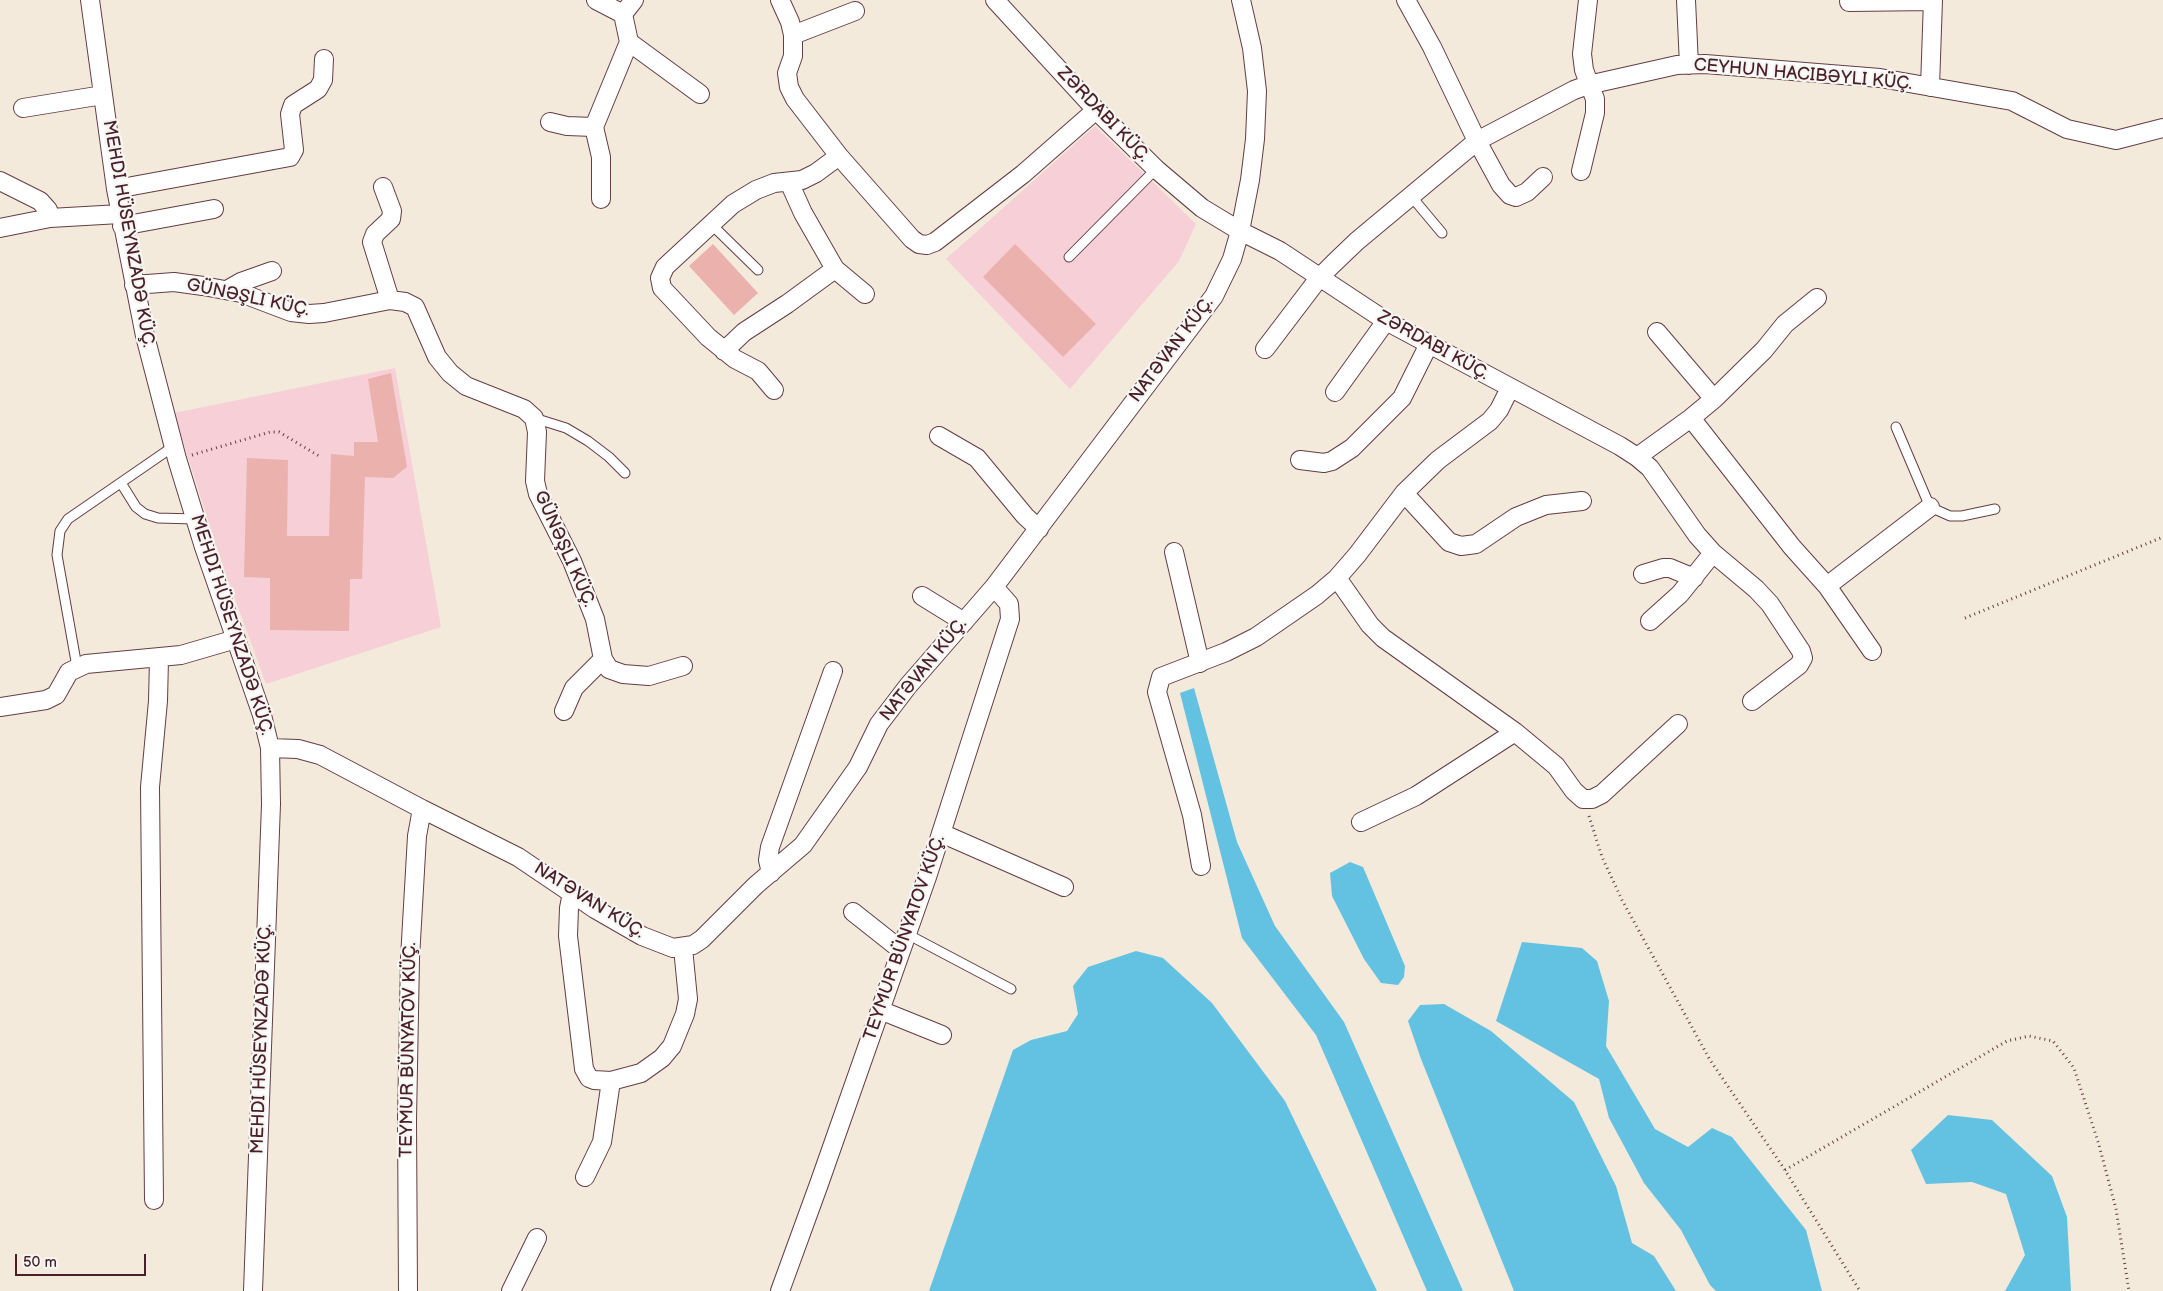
<!DOCTYPE html>
<html>
<head>
<meta charset="utf-8">
<style>
	body { margin:0 }
	#map { position:relative; width:2163px; height:1291px; overflow:hidden; background:#f4eadb; font-family:"Balsamiq Sans",sans-serif }
	canvas { display:block }
	.scale { position:absolute; left:15px; top:1254px; width:131px; height:22px; box-sizing:border-box; border:2px solid #4a1f2b; border-top:0; padding-left:6px; font-size:15px; line-height:18px; white-space:nowrap; color:#4a1f2b; -webkit-text-stroke:4px #f6f6f2; paint-order:stroke }
</style>
</head>
<body>
<div id="map">
<canvas width="2163" height="1291"></canvas>
<div class="scale">50 m</div>
</div>
<script>
const c = document.querySelector('canvas').getContext('2d');
c.lineJoin = 'round';
function fill(path, color) { c.fillStyle = color; c.fill(path, 'evenodd'); }
const poly = rows => new Path2D(rows.map(r => 'M' + r).join(''));
function strokePath(path, color, width, dash) { c.strokeStyle = color; c.lineWidth = width; c.lineCap = dash ? 'butt' : 'round'; c.setLineDash(dash || []); c.stroke(path); }
function write(font, color, halo, rows, align = 'center') {
  c.font = font + ' "Balsamiq Sans",sans-serif'; c.lineWidth = 4.5; c.setLineDash([]); c.textBaseline = 'middle'; c.strokeStyle = halo; c.fillStyle = color; for (const [text, x, y, turn = 0] of rows) {
    c.save(); c.translate(x, y); c.rotate((+turn || 0) * Math.PI / 180); c.textAlign = isNaN(turn) ? turn : align; if (halo) c.strokeText(text, 0, 0); c.fillText(text, 0, 0); c.restore();
  }
}
const built = poly([
	[1095,126,1196,224,1179,261,1070,389,946,259],
	[395,368,441,627,266,684,219,555,174,413]
]);
const water = poly([
	[1194,688,1237,842,1275,926,1344,1022,1463,1291,1427,1291,1316,1035,1242,938,1180,693],
	[1350,862,1363,867,1405,966,1404,977,1398,985,1381,983,1364,959,1332,896,1330,873],
	[1522,942,1582,948,1597,961,1609,1001,1606,1046,1655,1129,1688,1147,1712,1128,1732,1137,1806,1230,1822,1291,1716,1291,1710,1285,1681,1230,1644,1183,1609,1118,1599,1079,1496,1021],
	[1136,951,1163,958,1212,1003,1285,1101,1377,1291,929,1291,1013,1050,1031,1040,1067,1031,1078,1014,1073,986,1088,967],
	[1444,1004,1491,1031,1574,1102,1616,1186,1632,1243,1654,1256,1676,1291,1514,1291,1421,1059,1408,1021,1420,1005],
	[1948,1115,1992,1120,2052,1176,2067,1217,2071,1291,2005,1291,2025,1255,2006,1194,1972,1182,1926,1184,1911,1150]
]);
const building = poly([
	[713,244,758,293,734,315,689,266],
	[1015,244,1096,324,1063,357,983,277],
	[391,373,407,467,393,478,365,477,362,579,350,579,349,631,270,630,270,578,244,577,247,458,288,460,287,536,329,536,331,454,354,456,354,442,378,442,368,379]
]);
const path = poly([
	[192,455,270,432,279,432,319,456],
	[1965,618,2163,537],
	[1589,816,1602,857,1622,900,1710,1060,1785,1170,1860,1291],
	[1785,1170,2007,1041,2029,1036,2053,1041,2074,1068,2099,1145,2116,1209,2129,1291]
]);
const service = poly([
	[1411,196,1442,233],
	[711,224,758,270],
	[1069,257,1156,169],
	[534,418,566,428,588,441,609,457,625,473],
	[1896,427,1930,507,1950,516,1962,516,1995,509],
	[121,483,136,507,145,514,158,518,195,519],
	[77,667,57,555,60,531,68,519,174,446],
	[907,934,1011,989]
]);
const minor = poly([
	[90,0,116,189,145,336,177,459,204,547,262,715,270,748,271,804,253,1291],
	[596,0,623,14],
	[780,0,790,22,793,35,855,11],
	[995,0,1096,110,1156,169,1202,208,1240,231,1280,251,1386,321,1620,446,1637,457,1650,468,1697,535,1713,553,1756,589,1770,604,1801,651,1803,658,1799,665,1752,701],
	[1406,0,1432,47,1477,141,1501,185,1510,195,1516,197,1527,192,1543,177],
	[1686,0,1689,65],
	[1849,2,1933,1],
	[793,35,793,56,787,73,789,87,795,99,839,156,912,239,919,244,927,245,935,242,1023,174,1096,110],
	[629,42,700,94],
	[1930,87,1933,0],
	[23,108,103,95],
	[550,122,567,126,594,127],
	[1581,171,1595,113,1595,99,1584,70,1582,54,1588,0],
	[0,181,40,201,48,210,50,218],
	[383,187,392,211,391,219,375,234,372,242,390,300],
	[116,189,290,157,294,150,290,114,293,105,318,89,323,80,324,59],
	[601,199,601,157,594,127,629,42,623,14,634,0],
	[122,226,214,209],
	[0,228,50,218,120,214],
	[835,269,865,294],
	[134,285,174,282,203,286,241,293,291,312,309,314,324,313,390,300,405,302,415,307,437,357,450,373,466,386,524,409,534,418,537,432,535,481,538,494,572,561,595,619,603,659,609,669,623,674,649,676,683,666],
	[227,290,241,282,272,271],
	[1657,332,1714,399],
	[1265,349,1319,278,1334,263,1357,241,1477,141,1574,90,1588,85,1677,65,1705,64,1880,78,2012,101,2067,129,2116,140,2163,128],
	[724,351,744,332,787,304,835,269,803,213,789,182],
	[774,390,758,371,735,359,708,337,662,288,660,278,665,267,733,204,756,190,774,183,802,180,816,173,839,156],
	[1335,392,1386,321],
	[1691,418,1792,547,1827,586,1872,651],
	[939,436,977,458,1025,516,1039,529],
	[1637,457,1691,418,1714,399,1764,350,1785,324,1817,298],
	[1300,460,1324,463,1332,461,1352,448,1402,398,1429,344],
	[1404,493,1449,542,1461,546,1476,544,1516,517,1546,505,1582,501],
	[1174,552,1200,663],
	[1643,574,1663,568,1670,568,1694,578],
	[1337,578,1370,625,1383,638,1515,732,1556,766,1574,791,1583,799,1592,799,1602,794,1678,724],
	[1827,586,1930,507],
	[922,596,964,622],
	[1650,621,1680,594,1713,553],
	[0,707,46,700,56,695,69,672,86,664,181,655,236,639],
	[564,711,574,688,603,659],
	[270,748,298,749,320,755,422,809,518,857,595,909,642,936,673,948,693,945,702,939,756,885,803,845,858,767,879,724,908,686,994,587,1214,296,1232,259,1240,231,1250,180,1255,139,1257,91,1252,48,1241,0],
	[1361,822,1416,796,1515,732],
	[941,833,1064,887],
	[1201,866,1192,815,1157,692,1161,677,1226,652,1256,637,1317,595,1337,578,1357,555,1404,493,1438,460,1490,421,1499,410,1510,388],
	[771,873,768,860,770,847,833,671],
	[572,893,569,908,568,936,584,1069,589,1078,594,1080,611,1081,641,1073,662,1058,672,1046,685,1014,688,999,683,948],
	[853,912,901,950],
	[880,1010,942,1035],
	[585,1177,602,1142,611,1081],
	[154,1200,150,787,158,701,159,659],
	[408,1291,407,1120,410,958,417,836,422,809],
	[511,1291,537,1238],
	[780,1291,819,1184,927,877,1010,619,1009,604,994,587]
]);
const streetNames = [
	["CEYHUN HACIBƏYLI KÜÇ.",1803,75,5],
	["ZƏRDABI KÜÇ.",1103,115,46],
	["MEHDI HÜSEYNZADƏ KÜÇ.",128,234,80],
	["GÜNƏŞLI KÜÇ.",248,298,12],
	["ZƏRDABI KÜÇ.",1433,346,29],
	["NATƏVAN KÜÇ.",1172,350,-53],
	["GÜNƏŞLI KÜÇ.",564,549,66],
	["MEHDI HÜSEYNZADƏ KÜÇ.",231,625,72],
	["NATƏVAN KÜÇ.",924,670,-51],
	["NATƏVAN KÜÇ.",589,901,32],
	["TEYMUR BÜNYATOV KÜÇ.",905,938,-71],
	["MEHDI HÜSEYNZADƏ KÜÇ.",262,1039,-88],
	["TEYMUR BÜNYATOV KÜÇ.",409,1050,-89]
];
fill(built, '#f6cfd7');
fill(water, '#63c2e1');
fill(building, '#ebb1ad');
strokePath(service, '#643d45', 11);
strokePath(minor, '#643d45', 20);
strokePath(path, '#643d45', 3, [1, 4]);
strokePath(service, '#fff', 9);
strokePath(minor, '#fff', 18);
write('18px', '#4a1f2b', '#f6f6f2', streetNames);
</script>
</body>
</html>
